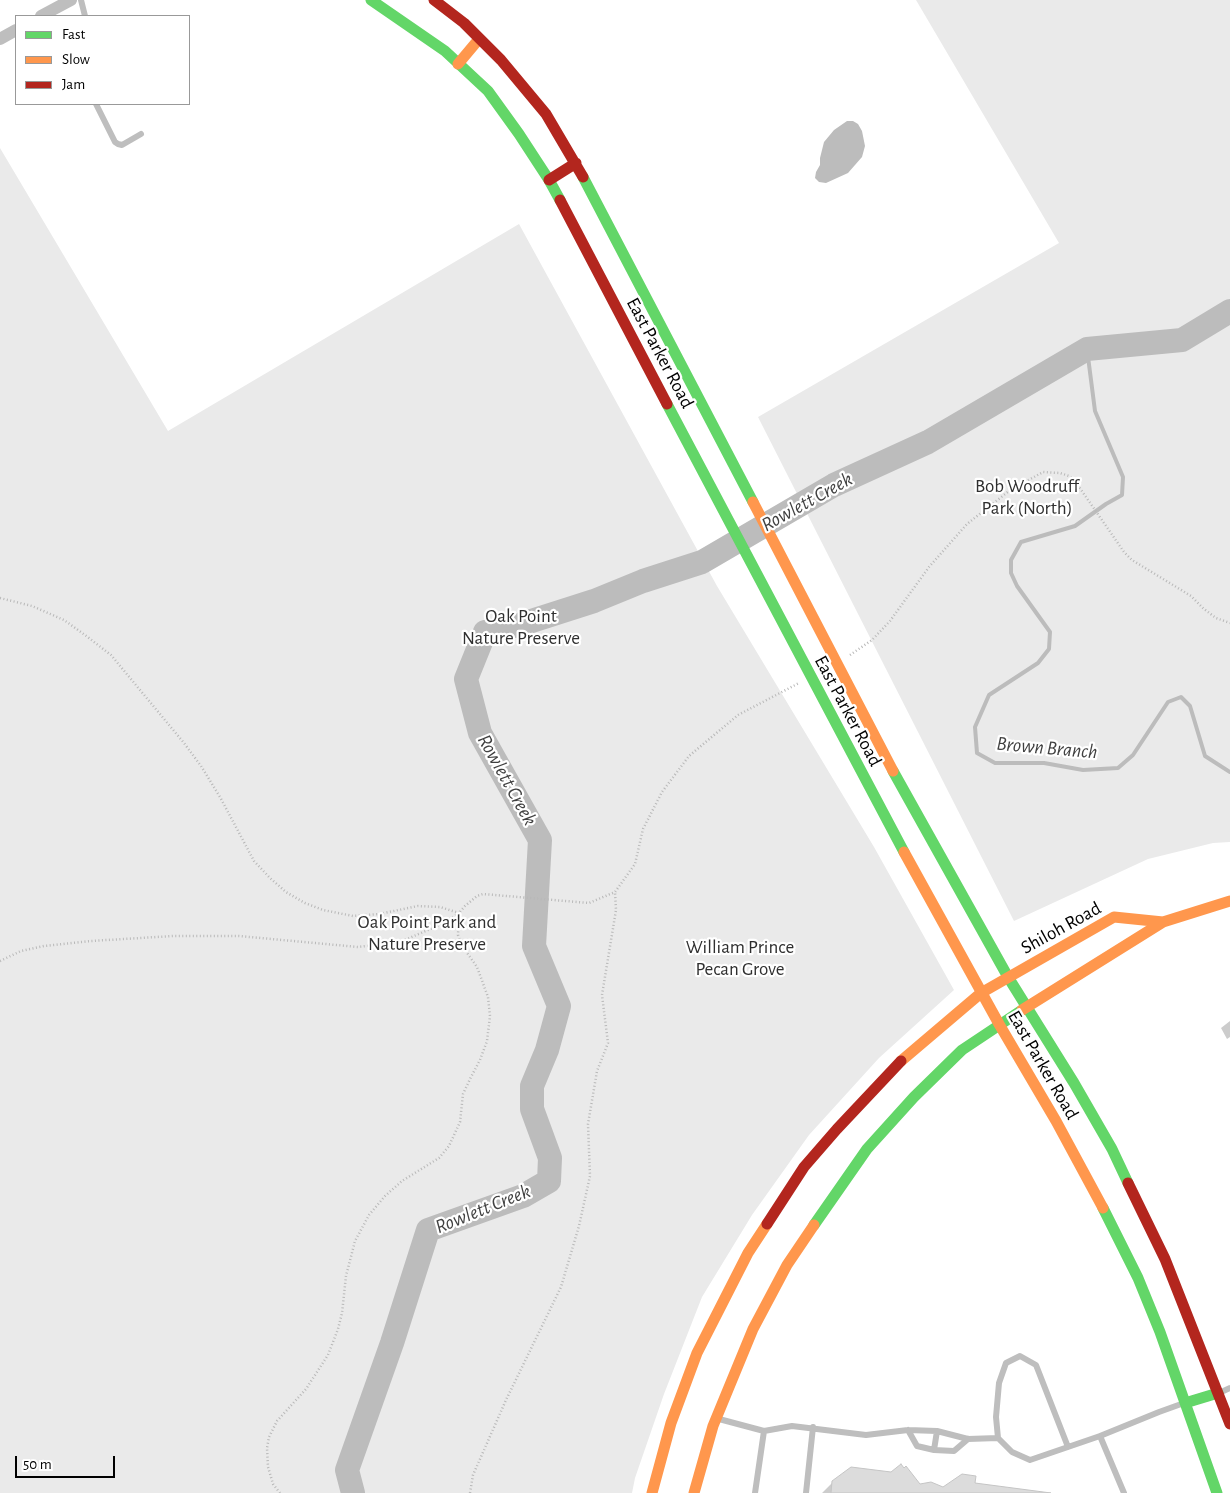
<!DOCTYPE html>
<html>
<head>
<meta charset="utf-8">
<style>
	body { margin:0 }
	#map { position:relative; width:1230px; height:1493px; overflow:hidden; background:#fff; font-family:"Alegreya Sans",sans-serif }
	canvas { display:block }
	.legend { position:absolute; left:15px; top:15px; width:175px; height:90px; box-sizing:border-box; background:#fff; border:1px solid #999; margin:0; padding:6px 9px; list-style:none; font-size:15px; color:#000 }
	.legend li { display:flex; align-items:center; gap:10px; height:25px }
	.legend b { width:25px; border:1px solid #999 }
	.scale { position:absolute; left:15px; top:1456px; width:100px; height:22px; box-sizing:border-box; border:2px solid #000; border-top:0; padding-left:6px; font-size:15px; line-height:18px; white-space:nowrap; color:#000; -webkit-text-stroke:4px #fff; paint-order:stroke }
</style>
</head>
<body>
<div id="map">
<canvas width="1230" height="1493"></canvas>
<ul class="legend">
<li><b style="height:6px;background:#63d668"></b>Fast</li>
<li><b style="height:6px;background:#ff974d"></b>Slow</li>
<li><b style="height:6px;background:#b3261e"></b>Jam</li>
</ul>
<div class="scale">50 m</div>
</div>
<script>
const c = document.querySelector('canvas').getContext('2d');
c.lineJoin = 'round';
function fill(path, color) { c.fillStyle = color; c.fill(path, 'evenodd'); }
const poly = rows => new Path2D(rows.map(r => 'M' + r).join(''));
function strokePath(path, color, width, dash) { c.strokeStyle = color; c.lineWidth = width; c.lineCap = dash ? 'butt' : 'round'; c.setLineDash(dash || []); c.stroke(path); }
function write(font, color, halo, rows, align = 'center') {
  c.font = font + ' "Alegreya Sans",sans-serif'; c.lineWidth = 4.5; c.setLineDash([]); c.textBaseline = 'middle'; c.strokeStyle = halo; c.fillStyle = color; for (const [text, x, y, turn = 0] of rows) {
    c.save(); c.translate(x, y); c.rotate((+turn || 0) * Math.PI / 180); c.textAlign = isNaN(turn) ? turn : align; if (halo) c.strokeText(text, 0, 0); c.fillText(text, 0, 0); c.restore();
  }
}
const green = poly([
	[916,0,1230,0,1230,842,1213,843,1148,859,1014,921,758,417,1059,243],
	[0,148,168,431,519,224,717,586,874,847,954,990,879,1058,809,1135,752,1215,702,1297,664,1394,635,1478,632,1493,0,1493]
]);
const water = poly([
	[847,121,853,121,858,124,862,131,865,146,862,157,848,173,826,183,819,182,815,178,816,172,820,165,820,158,824,142,834,130]
]);
const shadow = poly([
	[1230,1021,1230,1037,1227,1039,1221,1028],
	[833,1482,919,1485,944,1489,974,1484,1044,1493,822,1493]
]);
const stream = poly([
	[1087,349,1095,411,1123,477,1122,495,1106,504,1075,526,1021,542,1011,560,1011,573,1017,586,1050,632,1049,649,1038,663,989,695,975,727,977,753,995,763,1044,763,1083,770,1118,768,1133,755,1168,702,1181,697,1190,706,1205,756,1230,772]
]);
const river = poly([
	[353,1493,347,1470,392,1343,428,1230,523,1196,549,1181,550,1158,532,1109,532,1086,547,1050,559,1006,534,946,540,840,480,733,466,679,485,632,519,625,594,601,643,581,702,562,834,485,928,442,1087,349,1182,340,1230,311]
]);
const building = poly([
	[901,1464,904,1468,906,1466,920,1484,931,1482,943,1487,962,1474,976,1476,975,1483,1051,1493,831,1493,832,1481,851,1467,891,1472,901,1464]
]);
const path = poly([
	[0,598,32,606,64,620,85,635,111,655,184,743,201,766,220,797,254,861,270,878,286,892,305,903,323,910,353,916,379,914,418,906,440,907,459,913],
	[850,655,872,640,890,621,929,567,967,524,1009,491,1043,472,1060,473,1069,476,1075,481,1124,552,1132,560,1191,596,1204,609,1216,618,1230,623],
	[0,961,21,951,44,946,91,941,173,936,239,936,358,947,400,942,442,924,459,913],
	[280,1493,273,1484,268,1467,267,1448,269,1437,277,1421,306,1389,328,1355,338,1329,342,1313,346,1276,355,1241,369,1215,385,1196,402,1181,439,1158,449,1146,460,1122,463,1094,471,1077,480,1060,487,1041,490,1016,488,997,477,967,461,944,458,935,459,913,465,906,477,896,483,894,589,903,615,892,635,864,643,829,662,792,689,756,738,715,799,683],
	[470,1493,473,1475,506,1400,561,1287,579,1226,590,1176,588,1124,597,1071,608,1043,602,995,616,910,615,892]
]);
const lane = poly([
	[81,0,85,16],
	[96,104,115,142,118,144,122,145,141,134],
	[1219,1393,1230,1388],
	[719,1419,764,1431,792,1426,866,1435,908,1430,937,1431,968,1439,998,1438],
	[908,1430,917,1446,934,1450,954,1451,968,1439],
	[1100,1436,1124,1493],
	[1068,1447,1036,1365,1020,1356,1006,1363,999,1383,996,1417,998,1438,1012,1452,1030,1460,1100,1436,1159,1412,1184,1403],
	[934,1450,937,1431],
	[755,1493,764,1431],
	[806,1493,813,1427]
]);
const street = poly([
	[41,16,71,0],
	[0,39,16,30]
]);
const fast = poly([
	[371,0,445,51,488,91,519,134,549,180,560,200],
	[583,177,753,502],
	[667,404,904,852],
	[893,771,1008,977,1074,1083,1112,1149,1128,1183],
	[1103,1208,1138,1278,1160,1332,1217,1493],
	[814,1225,867,1149,914,1097,962,1050,1022,1010],
	[1185,1403,1218,1393]
]);
const slow = poly([
	[458,64,479,39],
	[753,502,893,771],
	[904,852,999,1024,1056,1121,1103,1208],
	[1022,1010,1163,922,1230,901],
	[901,1061,981,993,1114,917,1163,922],
	[652,1493,671,1423,697,1353,748,1253,767,1224],
	[694,1493,713,1426,753,1329,787,1265,814,1225]
]);
const jam = poly([
	[434,0,464,23,501,60,546,114,583,177],
	[549,180,576,163],
	[560,200,667,404],
	[1128,1183,1165,1259,1230,1424],
	[767,1224,804,1167,837,1129,901,1061]
]);
const streetNames = [
	["East Parker Road",660,353,62],
	["East Parker Road",848,711,62],
	["Shiloh Road",1061,928,-29],
	["East Parker Road",1043,1065,60]
];
const parkNames = [
	["Bob Woodruff",1027,486],
	["Park (North)",1027,508],
	["Oak Point",521,616],
	["Nature Preserve",521,638],
	["Oak Point Park and",427,922],
	["Nature Preserve",427,944],
	["William Prince",740,947],
	["Pecan Grove",740,969]
];
const waterNames = [
	["Rowlett Creek",807,502,-29],
	["Brown Branch",1047,748,5],
	["Rowlett Creek",507,780,61],
	["Rowlett Creek",483,1209,-22]
];
fill(green, '#eaeaea');
fill(water, '#bcbcbc');
fill(shadow, '#0003');
strokePath(stream, '#bcbcbc', 4);
strokePath(river, '#bcbcbc', 24);
fill(building, '#dcdcdc');
strokePath(building, '#c5c5c5', 1);
strokePath(path, '#b8b8b8', 2.5, [1, 2.5]);
strokePath(lane, '#bebebe', 6);
strokePath(street, '#bebebe', 12);
strokePath(fast, '#63d668', 11);
strokePath(slow, '#ff974d', 11);
strokePath(jam, '#b3261e', 11);
write('19px', '#000', '#fff', streetNames);
write('19px', '#2f2f2f', '#fff', parkNames);
write('italic 20px', '#404040', '#fff', waterNames);
</script>
</body>
</html>
